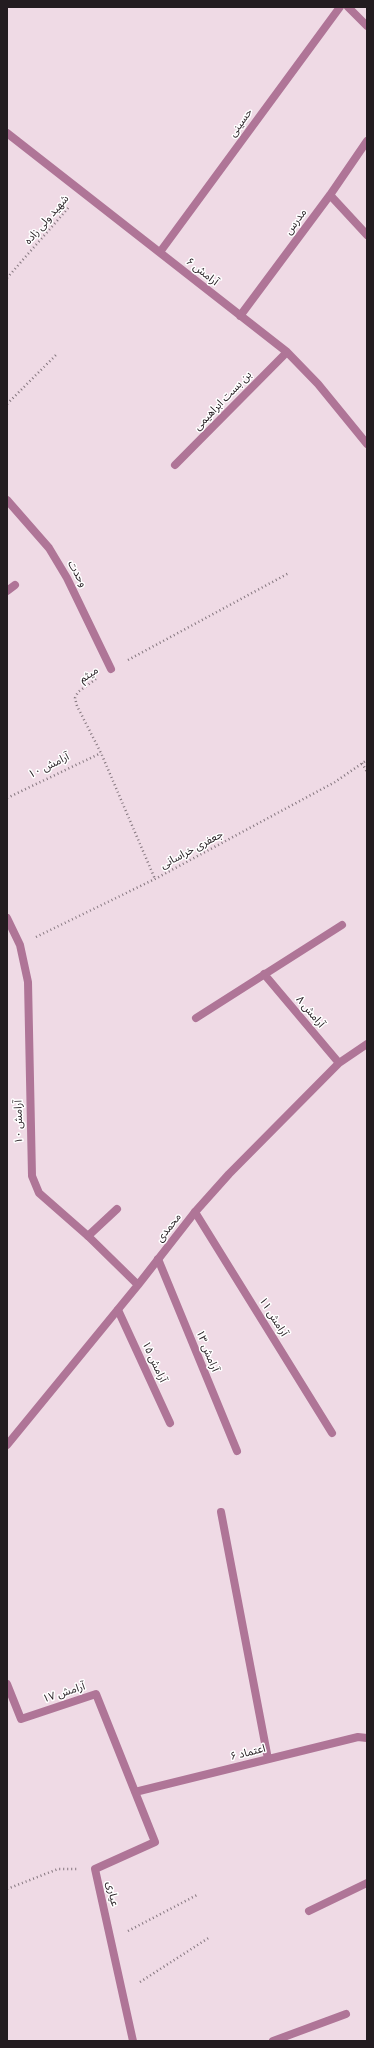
<!DOCTYPE html>
<html>
<head>
<meta charset="utf-8">
<style>
	body { margin:0 }
	#map { position:relative; width:374px; height:2048px; overflow:hidden; background:#efdae5; font-family:"Source Serif 4",serif }
	canvas { display:block }
	.frame { position:absolute; inset:0; border:8px solid #231c20; pointer-events:none }
</style>
</head>
<body>
<div id="map">
<canvas width="374" height="2048"></canvas>
<div class="frame"></div>
</div>
<script>
const c = document.querySelector('canvas').getContext('2d');
c.lineJoin = 'round';
const poly = rows => new Path2D(rows.map(r => 'M' + r).join(''));
function strokePath(path, color, width, dash) { c.strokeStyle = color; c.lineWidth = width; c.lineCap = dash ? 'butt' : 'round'; c.setLineDash(dash || []); c.stroke(path); }
function write(font, color, halo, rows, align = 'center') {
  c.font = font + ' "Source Serif 4","Noto Sans Arabic",serif'; c.lineWidth = 3; c.setLineDash([]); c.textBaseline = 'middle'; c.strokeStyle = halo; c.fillStyle = color; for (const [text, x, y, turn = 0] of rows) {
    c.save(); c.translate(x, y); c.rotate((+turn || 0) * Math.PI / 180); c.textAlign = isNaN(turn) ? turn : align; if (halo) c.strokeText(text, 0, 0); c.fillText(text, 0, 0); c.restore();
  }
}
const path = poly([
	[7,278,70,206],
	[7,404,57,354],
	[128,660,289,573],
	[96,679,78,692,75,698,77,706,101,753,155,879],
	[362,763,367,772],
	[7,798,101,753],
	[36,937,155,879,335,782,367,760],
	[7,1889,58,1869,77,1869],
	[128,1931,197,1895],
	[140,1982,210,1937]
]);
const lane = poly([
	[195,1212,332,1433],
	[88,1236,117,1209],
	[158,1259,237,1451],
	[118,1310,170,1423]
]);
const street = poly([
	[348,7,367,26],
	[7,133,287,352,318,384,367,444],
	[330,195,367,235],
	[160,252,340,7],
	[240,316,330,195,367,141],
	[175,465,287,352],
	[7,500,49,548,67,578,111,669],
	[7,591,15,585],
	[7,918,20,945,28,982,32,1176,39,1193,88,1236,138,1285],
	[264,974,339,1063],
	[196,1018,342,925],
	[7,1445,138,1285,195,1212,229,1174,339,1063,367,1044],
	[221,1512,268,1759],
	[7,1684,21,1719,96,1694,155,1842,95,1869,133,2041],
	[135,1792,358,1737,367,1738],
	[309,1911,367,1883],
	[273,2041,346,2014]
]);
const streetNames = [
	["حسینی",241,123,-54],
	["شهید ولی زاده",47,220,-49],
	["مدرس",296,222,-53],
	["آرامش ۶",202,272,38],
	["بن بست ابراهیمی",223,401,-46],
	["وحدت",77,574,61],
	["میثم",89,675,-34],
	["آرامش ۱۰",49,766,-26],
	["جعفری خراسانی",192,850,-28],
	["آرامش ۸",310,1012,50],
	["آرامش ۱۰",19,1122,-91],
	["محمدی",169,1228,-52],
	["آرامش ۱۱",273,1317,58],
	["آرامش ۱۳",207,1351,68],
	["آرامش ۱۵",154,1362,65],
	["آرامش ۱۷",64,1693,-18],
	["اعتماد ۶",248,1753,-14],
	["عیاری",112,1894,78]
];
strokePath(path, '#84767e', 2.5, [1, 3]);
strokePath(lane, '#af7597', 8);
strokePath(street, '#af7597', 8);
write('11px', '#231c20', '#fff', streetNames);
</script>
</body>
</html>
